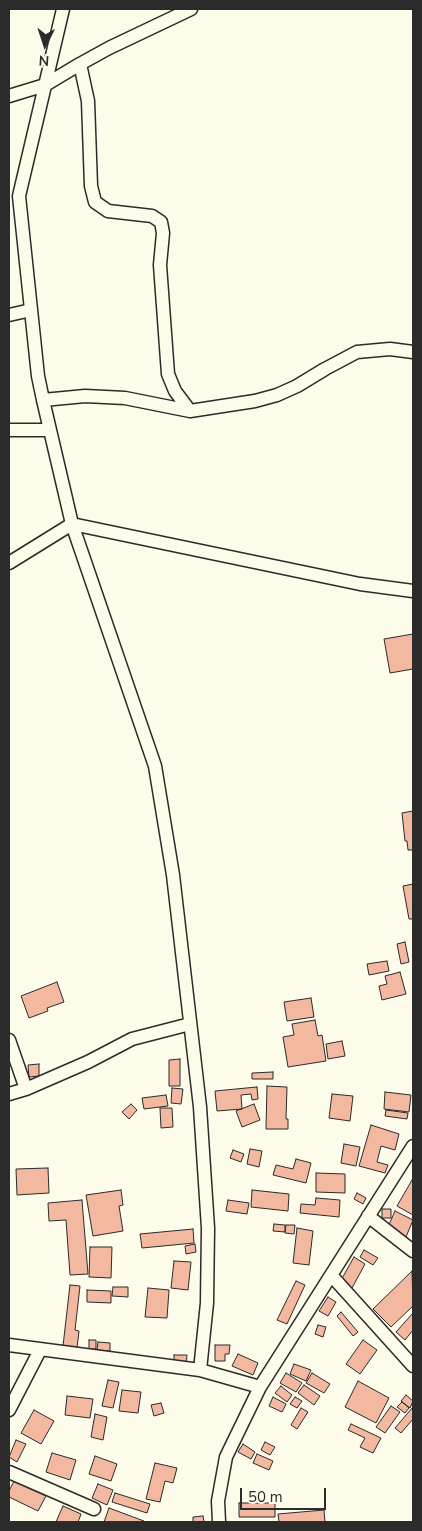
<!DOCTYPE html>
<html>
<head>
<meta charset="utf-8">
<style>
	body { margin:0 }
	#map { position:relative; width:422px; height:1531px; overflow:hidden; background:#fdfbea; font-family:"Nunito Sans",sans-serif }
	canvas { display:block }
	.frame { position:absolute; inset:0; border:10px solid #2b2b2b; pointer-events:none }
	.north { position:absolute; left:20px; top:20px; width:50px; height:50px; -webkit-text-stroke:4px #fdfbea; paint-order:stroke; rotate:184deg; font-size:14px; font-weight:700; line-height:20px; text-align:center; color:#2b2b2b }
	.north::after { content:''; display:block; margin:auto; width:18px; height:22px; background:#2b2b2b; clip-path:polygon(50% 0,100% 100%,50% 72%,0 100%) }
	.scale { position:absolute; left:240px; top:1488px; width:86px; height:22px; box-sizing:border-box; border:2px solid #2b2b2b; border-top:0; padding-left:6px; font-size:15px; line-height:18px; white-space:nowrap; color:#2b2b2b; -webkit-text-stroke:4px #fdfbea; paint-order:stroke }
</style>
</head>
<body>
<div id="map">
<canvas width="422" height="1531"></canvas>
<div class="frame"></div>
<div class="north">N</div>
<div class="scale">50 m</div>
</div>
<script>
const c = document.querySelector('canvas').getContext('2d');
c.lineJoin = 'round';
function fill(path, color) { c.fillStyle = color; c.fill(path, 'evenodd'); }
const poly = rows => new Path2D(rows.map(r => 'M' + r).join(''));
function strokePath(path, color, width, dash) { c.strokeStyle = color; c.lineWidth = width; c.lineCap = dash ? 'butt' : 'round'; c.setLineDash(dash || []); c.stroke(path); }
const building = poly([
	[413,634,413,669,390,673,384,639,413,634],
	[413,811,413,850,408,850,407,841,405,841,402,813,413,811],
	[413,884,413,919,409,919,403,886,413,884],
	[405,942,409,962,401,964,397,944,405,942],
	[387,961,389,971,369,975,367,964,387,961],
	[400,972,406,994,382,1000,379,986,387,984,385,976,400,972],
	[57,982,64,1002,47,1008,48,1011,29,1018,21,996,57,982],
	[311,998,314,1017,287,1021,284,1002,311,998],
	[315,1020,318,1036,322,1035,326,1061,288,1067,283,1037,294,1035,292,1024,315,1020],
	[342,1041,345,1056,328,1059,326,1044,342,1041],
	[180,1059,180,1086,169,1086,169,1060,180,1059],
	[39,1064,39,1076,29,1077,28,1065,39,1064],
	[273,1072,273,1079,252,1079,252,1073,273,1072],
	[267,1086,287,1087,286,1119,288,1119,288,1129,266,1129,267,1086],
	[257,1087,258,1099,252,1100,251,1094,241,1095,242,1109,217,1111,215,1091,257,1087],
	[172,1088,183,1089,181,1104,171,1103,172,1088],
	[385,1092,411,1095,409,1112,384,1109,385,1092],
	[332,1094,353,1096,350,1121,329,1118,332,1094],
	[166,1095,168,1106,144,1109,142,1098,166,1095],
	[131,1104,137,1110,129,1119,122,1112,131,1104],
	[254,1104,260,1120,242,1127,236,1111,254,1104],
	[160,1108,172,1108,173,1127,161,1128,160,1108],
	[386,1110,408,1113,407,1119,385,1116,386,1110],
	[371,1125,399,1134,395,1150,381,1146,377,1162,388,1165,385,1173,359,1166,371,1125],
	[344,1144,360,1147,356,1166,341,1163,344,1144],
	[250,1149,262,1151,259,1167,247,1164,250,1149],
	[233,1150,244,1154,241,1162,230,1158,233,1150],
	[296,1159,311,1163,306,1183,273,1175,276,1165,293,1169,296,1159],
	[48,1168,49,1193,17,1195,16,1169,48,1168],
	[316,1173,345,1174,345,1193,316,1192,316,1173],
	[412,1180,413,1181,413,1215,397,1206,412,1180],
	[121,1190,123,1205,119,1206,123,1231,93,1236,86,1195,121,1190],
	[252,1190,289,1194,288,1211,251,1207,252,1190],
	[357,1193,366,1198,363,1204,354,1199,357,1193],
	[316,1198,340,1200,339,1217,300,1213,301,1204,315,1205,316,1198],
	[82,1200,88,1274,70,1275,66,1220,49,1221,48,1203,82,1200],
	[228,1200,249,1203,247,1214,226,1211,228,1200],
	[382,1209,391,1209,391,1218,382,1218,382,1209],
	[395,1211,413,1220,406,1237,387,1229,395,1211],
	[274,1224,285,1225,285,1232,273,1231,274,1224],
	[286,1225,295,1225,294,1234,285,1233,286,1225],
	[297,1228,313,1231,309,1265,293,1263,297,1228],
	[193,1229,194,1243,142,1248,140,1234,193,1229],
	[195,1244,196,1252,186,1254,185,1246,195,1244],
	[90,1247,112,1247,111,1278,89,1277,90,1247],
	[364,1250,378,1258,373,1265,360,1257,364,1250],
	[354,1257,365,1264,352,1288,340,1282,354,1257],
	[174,1261,191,1262,188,1290,171,1288,174,1261],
	[412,1271,413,1306,391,1327,373,1309,412,1271],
	[296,1281,305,1285,287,1324,277,1320,296,1281],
	[70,1285,80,1286,75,1330,79,1331,77,1348,63,1346,70,1285],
	[113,1287,128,1287,128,1297,112,1296,113,1287],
	[148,1288,169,1290,167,1318,145,1317,148,1288],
	[87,1290,111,1291,111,1303,87,1302,87,1290],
	[328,1297,336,1302,328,1316,319,1311,328,1297],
	[341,1312,358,1332,353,1336,337,1316,341,1312],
	[413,1313,413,1330,405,1340,396,1332,413,1313],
	[318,1325,326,1327,323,1337,315,1334,318,1325],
	[89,1340,96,1340,96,1349,89,1349,89,1340],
	[363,1340,377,1350,360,1374,346,1364,363,1340],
	[98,1342,110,1343,110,1351,97,1350,98,1342],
	[215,1345,230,1345,229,1354,225,1354,225,1361,215,1361,215,1345],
	[238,1354,258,1363,253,1375,232,1366,238,1354],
	[174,1355,187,1355,186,1365,174,1364,174,1355],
	[294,1364,311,1370,306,1381,290,1374,294,1364],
	[286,1373,302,1383,296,1392,280,1383,286,1373],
	[312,1373,330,1384,324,1393,306,1383,312,1373],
	[108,1380,119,1382,113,1408,102,1406,108,1380],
	[358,1381,389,1398,376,1423,345,1407,358,1381],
	[304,1385,320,1396,314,1405,298,1393,304,1385],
	[281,1386,292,1395,287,1402,275,1393,281,1386],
	[122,1390,141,1392,138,1413,119,1411,122,1390],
	[406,1395,413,1401,410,1408,401,1401,406,1395],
	[67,1396,93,1399,90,1418,65,1415,67,1396],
	[273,1397,286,1404,282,1412,269,1406,273,1397],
	[295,1397,302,1401,297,1408,290,1404,295,1397],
	[402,1402,409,1408,405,1413,397,1407,402,1402],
	[161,1403,164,1413,154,1416,151,1405,161,1403],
	[391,1406,400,1412,385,1433,376,1427,391,1406],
	[413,1407,413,1419,401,1433,395,1428,413,1407],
	[301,1408,308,1412,297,1429,291,1425,301,1408],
	[34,1410,54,1421,41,1444,21,1433,34,1410],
	[95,1414,107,1417,103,1440,91,1437,95,1414],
	[351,1424,381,1438,373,1453,360,1447,365,1438,348,1430,351,1424],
	[16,1440,26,1444,17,1462,9,1457,16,1440],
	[265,1442,275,1447,270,1455,261,1450,265,1442],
	[243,1444,255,1452,251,1459,238,1452,243,1444],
	[52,1453,76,1460,70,1480,46,1472,52,1453],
	[257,1454,273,1461,269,1470,253,1463,257,1454],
	[95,1456,117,1464,111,1481,89,1474,95,1456],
	[155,1463,177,1468,173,1483,165,1481,160,1502,146,1499,155,1463],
	[14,1481,46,1496,38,1511,9,1497,9,1491,14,1481],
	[98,1484,113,1490,107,1505,92,1498,98,1484],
	[115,1493,150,1504,147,1513,112,1502,115,1493],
	[239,1503,275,1503,275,1517,239,1517,239,1503],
	[63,1506,81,1514,78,1522,56,1522,63,1506],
	[109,1508,144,1521,143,1522,104,1522,109,1508],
	[324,1510,325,1522,279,1522,278,1514,324,1510],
	[203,1516,204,1522,193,1522,193,1517,203,1516]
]);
const minor = poly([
	[63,9,19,196,38,376,43,400,72,524,155,766,173,875,200,1107,208,1228,207,1303,200,1370],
	[80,64,88,101,91,186,95,202,108,211,152,216,161,222,163,233,160,265,168,374,175,391,190,411],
	[9,96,45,85,80,64,109,48,191,9],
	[9,315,31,310],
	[43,400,85,396,125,398,190,411,255,401,277,395,297,386,325,369,357,352,390,349,413,352],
	[9,430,50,430],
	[9,563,72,524,360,584,413,591],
	[9,1040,26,1089],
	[9,1094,26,1089,88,1062,132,1039,190,1024],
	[368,1216,413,1251],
	[331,1275,413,1366],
	[9,1345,200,1370,260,1387],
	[9,1410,40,1350],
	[9,1472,94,1509],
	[219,1522,218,1501,226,1457,260,1387,413,1146]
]);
fill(building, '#f2b8a0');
strokePath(building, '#2b2b2b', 1);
strokePath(minor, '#2b2b2b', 15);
strokePath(minor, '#fdfbea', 12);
</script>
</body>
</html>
